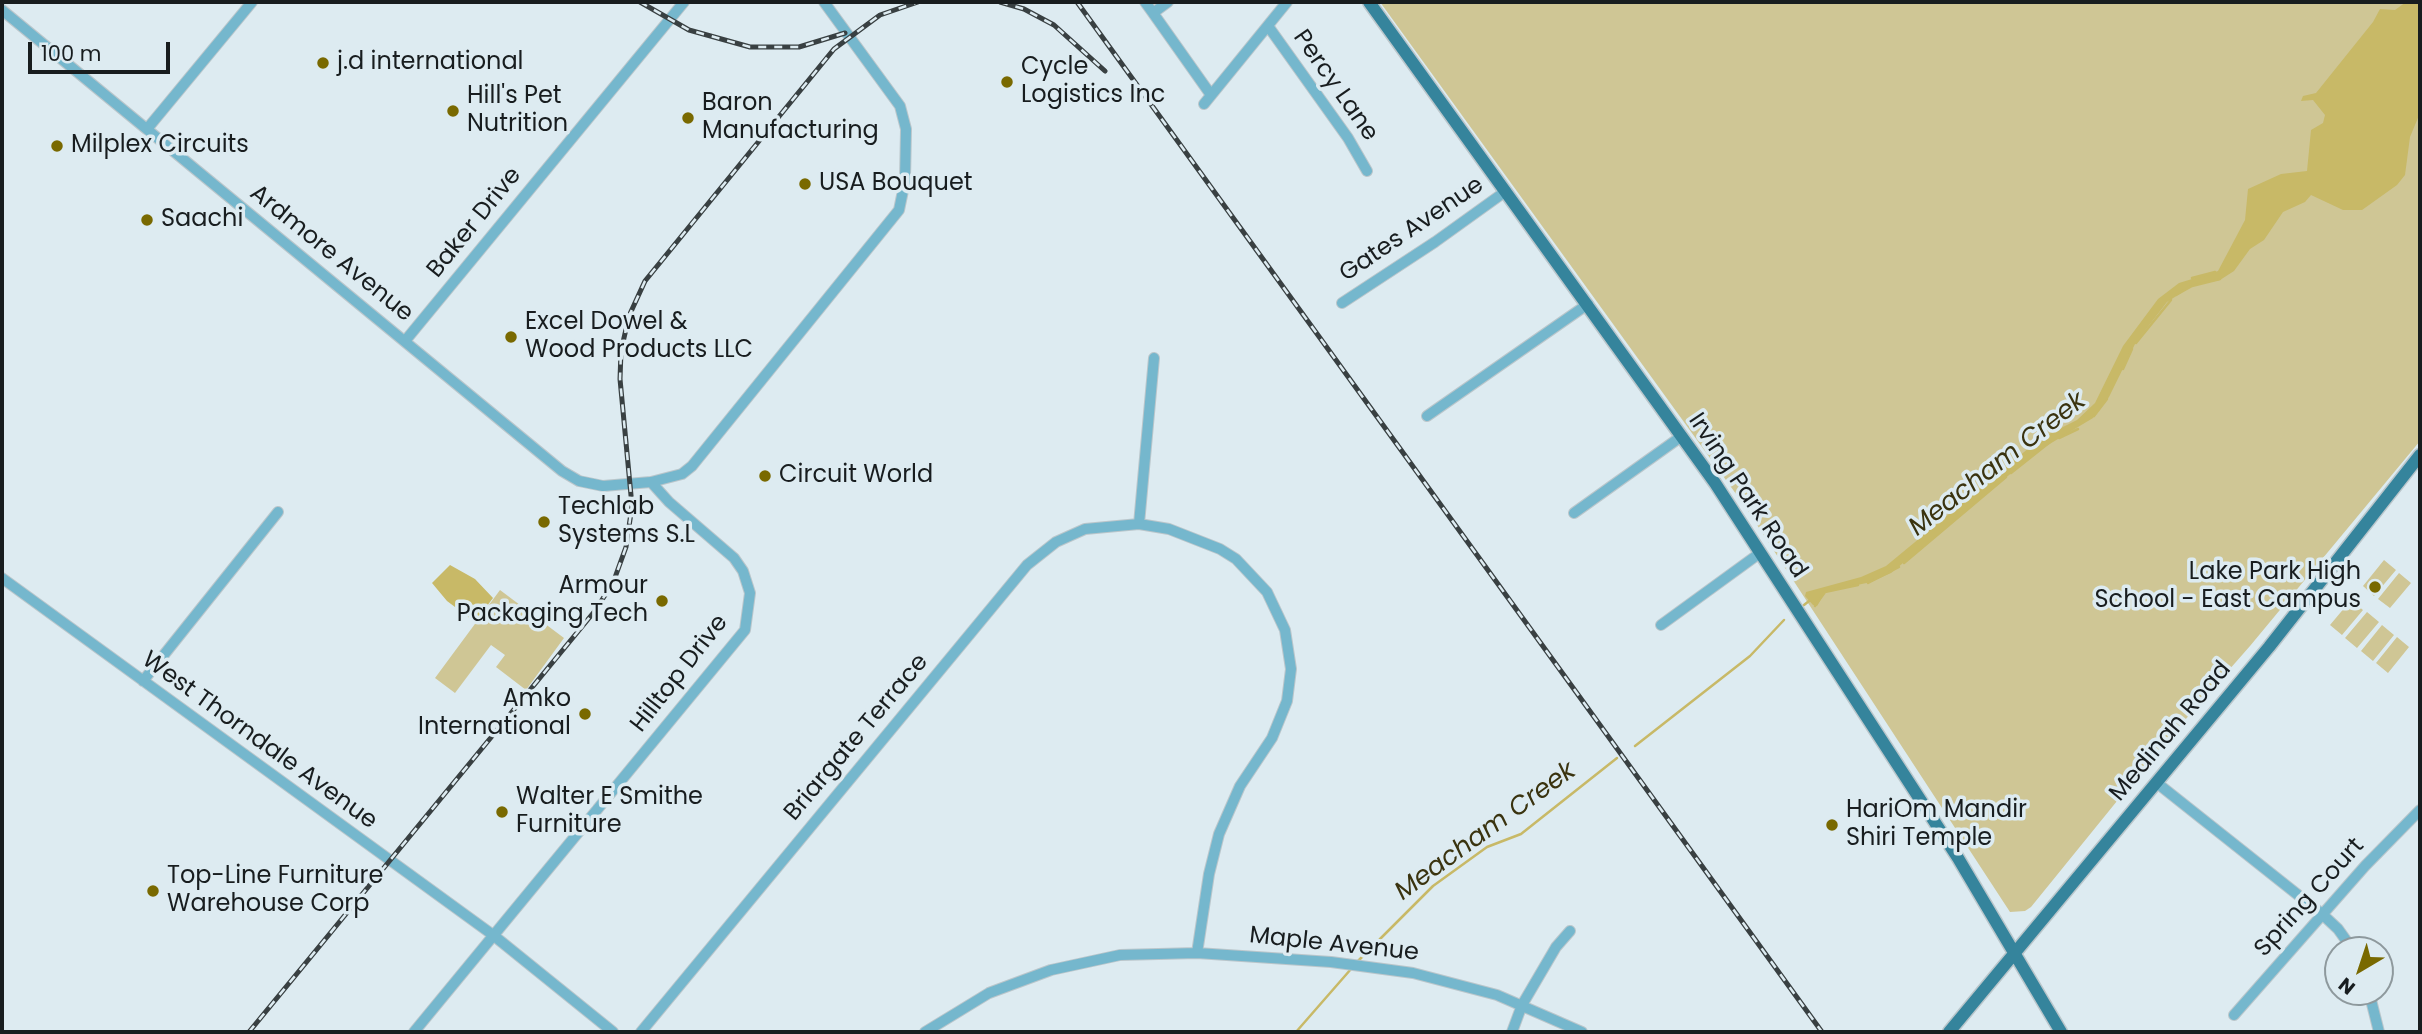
<!DOCTYPE html>
<html>
<head>
<meta charset="utf-8">
<style>
	body { margin:0 }
	#map { position:relative; width:2422px; height:1034px; overflow:hidden; background:#ddebf1; font-family:Poppins,sans-serif }
	canvas { display:block }
	.frame { position:absolute; inset:0; border:4px solid #181d1f; pointer-events:none }
	.north { position:absolute; left:2324px; top:936px; width:70px; height:70px; box-sizing:border-box; background:#ddebf1; border:2px solid #8e999d; border-radius:50%; rotate:219deg; font-size:19px; font-weight:700; line-height:28px; text-align:center; color:#181d1f }
	.north::after { content:''; display:block; margin:auto; width:24px; height:32px; background:#796900; clip-path:polygon(50% 0,100% 100%,50% 72%,0 100%) }
	.scale { position:absolute; left:28px; top:42px; width:142px; height:32px; box-sizing:border-box; border:4px solid #181d1f; border-top:0; padding-left:9px; font-size:21px; line-height:24px; white-space:nowrap; color:#181d1f; -webkit-text-stroke:5px #ddebf1; paint-order:stroke }
</style>
</head>
<body>
<div id="map">
<canvas width="2422" height="1034"></canvas>
<div class="frame"></div>
<div class="north">N</div>
<div class="scale">100 m</div>
</div>
<script>
const c = document.querySelector('canvas').getContext('2d');
c.lineJoin = 'round';
function fill(path, color) { c.fillStyle = color; c.fill(path, 'evenodd'); }
const poly = rows => new Path2D(rows.map(r => 'M' + r).join(''));
function strokePath(path, color, width, dash) { c.strokeStyle = color; c.lineWidth = width; c.lineCap = dash ? 'butt' : 'round'; c.setLineDash(dash || []); c.stroke(path); }
function write(font, color, halo, rows, align = 'center') {
  c.font = font + ' Poppins,sans-serif'; c.lineWidth = 7; c.setLineDash([]); c.textBaseline = 'middle'; c.strokeStyle = halo; c.fillStyle = color; for (const [text, x, y, turn = 0] of rows) {
    c.save(); c.translate(x, y); c.rotate((+turn || 0) * Math.PI / 180); c.textAlign = isNaN(turn) ? turn : align; if (halo) c.strokeText(text, 0, 0); c.fillText(text, 0, 0); c.restore();
  }
}
const green = poly([
	[1380,2,2420,2,2420,441,2250,646,2156,753,2031,907,2025,911,2010,912,1744,505],
	[2384,560,2396,570,2374,596,2363,586],
	[2399,573,2411,583,2390,608,2378,599],
	[500,590,564,638,526,690,496,667,505,655,491,645,455,693,435,678],
	[2351,600,2363,610,2342,635,2330,625],
	[2367,612,2379,622,2357,648,2345,638],
	[2382,625,2394,635,2373,661,2361,651],
	[2397,637,2409,647,2388,673,2376,663]
]);
const water = poly([
	[2406,2,2420,2,2420,113,2410,137,2405,175,2397,185,2362,210,2343,210,2311,195,2305,202,2283,212,2264,240,2250,249,2234,271,2220,280,2192,286,2167,302,2136,342,2109,397,2093,418,2038,451,1891,573,1871,582,1825,592,1817,606,1813,605,1805,596,1806,592,1861,577,1886,566,2041,438,2077,420,2095,403,2123,346,2158,299,2179,283,2218,271,2245,220,2248,189,2281,174,2307,171,2311,130,2323,123,2325,115,2313,100,2301,101,2303,96,2316,93,2373,22,2380,9,2395,10],
	[450,565,475,579,493,598,475,622,447,601,432,583]
]);
const stream = poly([
	[2192,278,2215,272],
	[2176,295,2192,286,2220,279],
	[2136,343,2171,300],
	[2123,369,2132,349],
	[2094,416,2107,399],
	[2059,438,2078,429],
	[2011,473,2050,442],
	[1904,563,2006,477],
	[1868,583,1899,567],
	[1804,605,1809,601],
	[1815,606,1825,592,1858,585],
	[1635,746,1750,656,1784,620],
	[1358,961,1433,886,1487,847,1521,834,1617,758],
	[1296,1032,1351,969]
]);
const minor = poly([
	[1145,2,1153,13,1168,2],
	[2,10,562,471,579,481,603,486,651,482,682,474,692,466,899,210,905,181,906,129,900,106,824,2],
	[1153,13,1211,95],
	[1268,26,1348,138,1367,171],
	[1204,104,1287,2],
	[147,129,252,2],
	[1342,303,1435,242,1506,191],
	[405,341,684,2],
	[1427,416,1588,304],
	[1574,513,1682,436],
	[1139,524,1154,358],
	[2,578,493,935,613,1032],
	[1661,625,1760,553],
	[143,681,278,512],
	[2157,783,2322,914,2338,929,2353,950],
	[2369,992,2379,1032],
	[2234,1015,2365,866,2420,810],
	[414,1032,745,630,750,593,743,571,734,558,669,502,651,482],
	[641,1032,1027,565,1056,542,1085,529,1139,524,1169,529,1220,549,1236,559,1267,592,1285,630,1291,669,1287,701,1272,738,1240,786,1219,834,1209,874,1197,953],
	[925,1032,989,993,1051,970,1120,955,1197,953,1331,962,1413,973,1497,995,1582,1032],
	[1512,1032,1522,1005,1556,947,1570,931]
]);
const major = poly([
	[1369,2,1715,483,1958,858,2061,1032],
	[1949,1032,2269,647,2420,455]
]);
const rail = poly([
	[640,2,689,30,750,47,799,47,845,33],
	[1000,2,1024,9,1054,25,1105,71],
	[1077,2,1822,1032],
	[249,1032,594,612,613,583,626,547,632,506,620,379,621,351,629,316,645,281,834,49,880,15,918,2]
]);
const markers = [
	[323,63,7,"#796900"],
	[1007,82,7,"#796900"],
	[453,111,7,"#796900"],
	[688,118,7,"#796900"],
	[57,146,7,"#796900"],
	[805,184,7,"#796900"],
	[147,220,7,"#796900"],
	[511,337,7,"#796900"],
	[765,476,7,"#796900"],
	[544,522,7,"#796900"],
	[2375,587,7,"#796900"],
	[662,601,7,"#796900"],
	[585,714,7,"#796900"],
	[502,812,7,"#796900"],
	[1832,825,7,"#796900"],
	[153,891,7,"#796900"]
];
const poiNames = [
	["j.d international",337,63],
	["Cycle",1021,68],
	["Logistics Inc",1021,96],
	["Hill's Pet",467,97],
	["Nutrition",467,125],
	["Baron",702,104],
	["Manufacturing",702,132],
	["Milplex Circuits",71,146],
	["USA Bouquet",819,184],
	["Saachi",161,220],
	["Excel Dowel &",525,323],
	["Wood Products LLC",525,351],
	["Circuit World",779,476],
	["Techlab",558,508],
	["Systems S.L",558,536],
	["Lake Park High",2361,573,"right"],
	["School - East Campus",2361,601,"right"],
	["Armour",648,587,"right"],
	["Packaging Tech",648,615,"right"],
	["Amko",571,700,"right"],
	["International",571,728,"right"],
	["Walter E Smithe",516,798],
	["Furniture",516,826],
	["HariOm Mandir",1846,811],
	["Shiri Temple",1846,839],
	["Top-Line Furniture",167,877],
	["Warehouse Corp",167,905]
];
const streetNames = [
	["Percy Lane",1335,86,55],
	["Baker Drive",475,223,-51],
	["Gates Avenue",1412,230,-34],
	["Ardmore Avenue",331,254,39],
	["Irving Park Road",1747,496,56],
	["Hilltop Drive",680,674,-52],
	["Medinah Road",2171,732,-50],
	["Briargate Terrace",857,738,-50],
	["West Thorndale Avenue",259,741,36],
	["Spring Court",2310,898,-48],
	["Maple Avenue",1334,945,6]
];
const waterNames = [
	["Meacham Creek",1998,465,-38],
	["Meacham Creek",1486,832,-36]
];
fill(green, '#cfc695');
fill(water, '#c8b967');
strokePath(stream, '#c8b967', 2.5);
strokePath(minor, '#bac6cb', 12);
strokePath(major, '#bac6cb', 15);
strokePath(minor, '#75b7cd', 10);
strokePath(major, '#35849c', 12);
strokePath(rail, '#394042', 5);
strokePath(rail, '#ddebf1', 2.5, [8]);
for (const [x, y, r, color] of markers) { const dot = new Path2D(); dot.arc(x, y, r, 0, 2 * Math.PI); c.fillStyle = color; c.fill(dot); strokePath(dot, '#ddebf1', 2.5); }
write('24px', '#181d1f', '#ddebf1', poiNames, 'left');
write('24px', '#181d1f', '#ddebf1', streetNames);
write('italic 26px', '#3a330f', '#ddebf1', waterNames);
</script>
</body>
</html>
